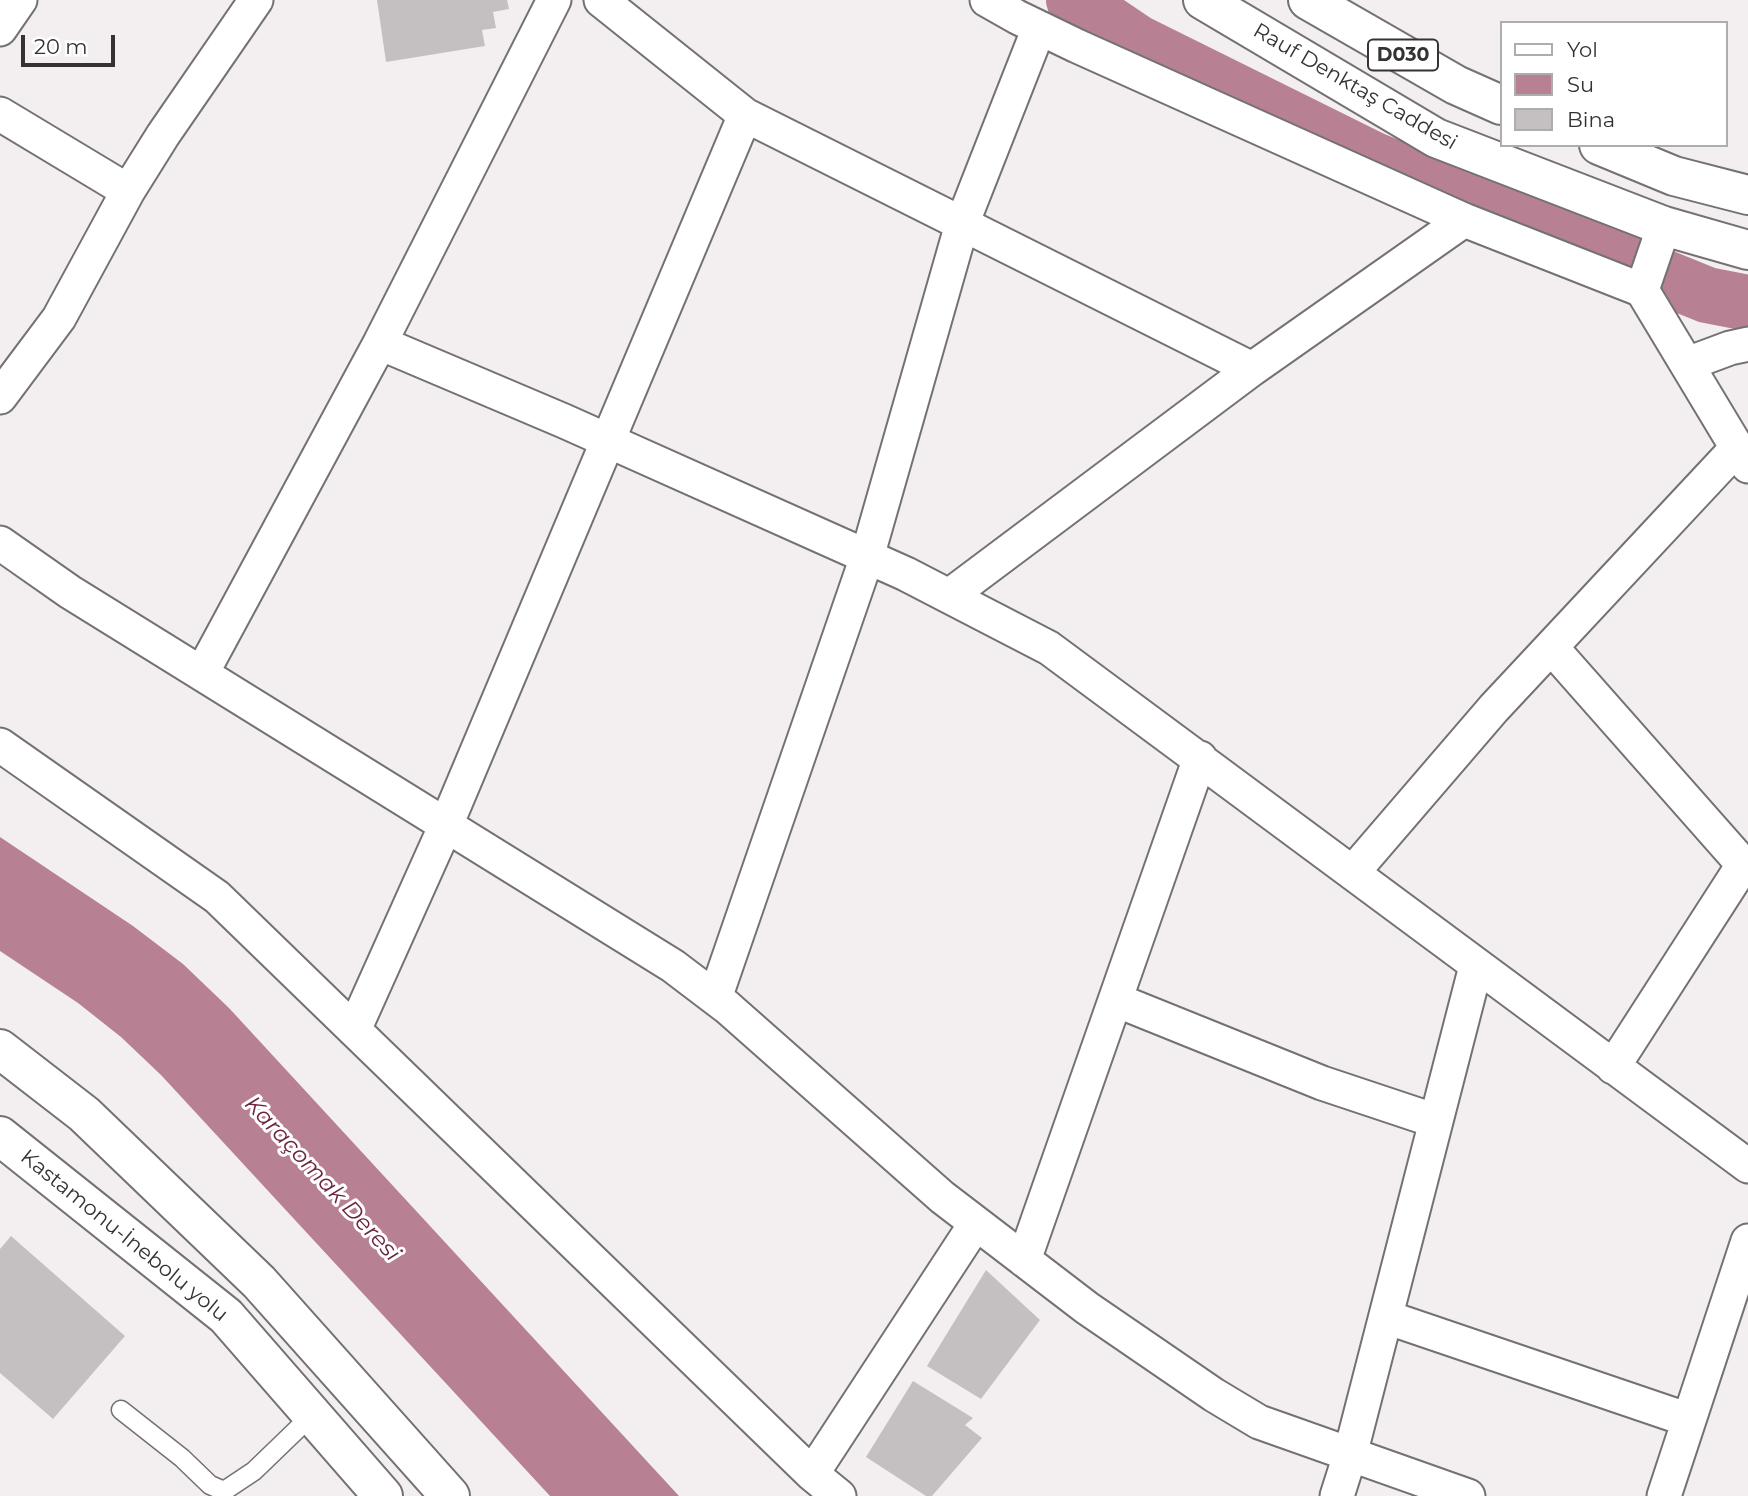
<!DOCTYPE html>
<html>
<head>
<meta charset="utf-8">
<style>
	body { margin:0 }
	#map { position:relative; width:1748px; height:1496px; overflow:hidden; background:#f3eff0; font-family:Montserrat,sans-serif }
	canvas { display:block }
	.legend { position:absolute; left:1500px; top:21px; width:228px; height:126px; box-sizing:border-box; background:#fff; border:2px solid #aeadad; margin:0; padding:9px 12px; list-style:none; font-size:21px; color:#343233 }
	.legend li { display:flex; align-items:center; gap:14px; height:35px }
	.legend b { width:35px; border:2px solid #aeadad }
	.scale { position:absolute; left:21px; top:35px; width:94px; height:32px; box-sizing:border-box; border:4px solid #343233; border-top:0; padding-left:9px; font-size:21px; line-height:24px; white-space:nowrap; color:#343233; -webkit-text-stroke:5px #fff; paint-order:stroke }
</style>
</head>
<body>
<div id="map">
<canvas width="1748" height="1496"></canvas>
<ul class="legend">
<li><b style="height:9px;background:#fff"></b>Yol</li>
<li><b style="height:19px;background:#b88093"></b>Su</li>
<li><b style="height:19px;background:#c4c0c1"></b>Bina</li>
</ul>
<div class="scale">20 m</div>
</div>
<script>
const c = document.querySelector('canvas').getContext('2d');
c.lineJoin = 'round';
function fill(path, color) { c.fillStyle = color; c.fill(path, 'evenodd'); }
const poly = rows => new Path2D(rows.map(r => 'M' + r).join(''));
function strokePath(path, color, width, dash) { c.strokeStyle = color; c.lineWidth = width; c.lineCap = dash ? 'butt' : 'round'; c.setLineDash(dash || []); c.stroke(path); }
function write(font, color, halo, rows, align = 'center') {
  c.font = font + ' Montserrat,sans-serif'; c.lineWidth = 6; c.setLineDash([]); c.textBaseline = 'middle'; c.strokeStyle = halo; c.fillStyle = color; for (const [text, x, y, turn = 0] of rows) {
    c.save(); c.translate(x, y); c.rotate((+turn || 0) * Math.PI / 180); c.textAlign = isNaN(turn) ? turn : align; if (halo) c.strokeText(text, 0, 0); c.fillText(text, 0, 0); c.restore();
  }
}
const water = poly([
	[0,837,133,926,183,964,229,1008,679,1496,550,1496,161,1075,121,1037,78,1003,0,951]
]);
const river = poly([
	[1074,0,1136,42,1374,160,1707,295,1748,303]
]);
const building = poly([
	[377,0,507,0,509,9,493,12,496,28,482,30,485,46,386,62],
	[11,1236,125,1336,53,1419,0,1373,0,1249],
	[986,1270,1040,1320,981,1399,927,1366],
	[913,1381,973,1418,965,1425,982,1438,932,1496,926,1496,866,1457]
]);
const service = poly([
	[121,1410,182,1458,210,1485,224,1491,254,1471,312,1415]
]);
const minor = poly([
	[601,0,745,115,1252,369],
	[987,0,1017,17,1077,46,1464,220,1642,290,1748,466],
	[0,29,20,0],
	[0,114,128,191,163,135,256,0],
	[1642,290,1664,226],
	[380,343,554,0],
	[1687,364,1730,348,1748,344],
	[0,397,59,318,128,191],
	[0,543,70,592,673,966,727,1007,942,1197,1087,1308,1214,1395,1259,1422,1468,1496],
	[949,596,1252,369,1464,220],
	[1551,647,1748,870],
	[202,673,380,343,564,421,906,574,1049,648,1748,1166],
	[0,745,217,897,812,1474,839,1496],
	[1353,872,1494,708,1737,448],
	[715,998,867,557,962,224,1039,28],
	[1116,1000,1322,1083,1436,1121],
	[354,1030,446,825,745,115],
	[1613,1067,1743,865,1748,862],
	[1024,1260,1200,758],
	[1386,1317,1689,1420],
	[812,1474,976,1223],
	[1337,1496,1350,1455,1476,966],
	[1664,1496,1748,1241]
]);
const primary = poly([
	[1203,0,1436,138,1664,226,1748,250],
	[1308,0,1456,85,1501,105],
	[1599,145,1674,176,1748,195],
	[0,1049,84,1114,259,1282,450,1496],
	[0,1136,226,1316,383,1496]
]);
const shields = [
	[1403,55,70]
];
const shieldNames = [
	["D030",1403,55]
];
const streetNames = [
	["Rauf Denktaş Caddesi",1355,87,30],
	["Kastamonu-İnebolu yolu",124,1236,39]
];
const waterNames = [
	["Karaçomak Deresi",322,1179,47]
];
fill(water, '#b88093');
strokePath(river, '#b88093', 56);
fill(building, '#c4c0c1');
strokePath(service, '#747172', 21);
strokePath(minor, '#747172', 37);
strokePath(primary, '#747172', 42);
strokePath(service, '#fff', 18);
strokePath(minor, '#fff', 33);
strokePath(primary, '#fff', 38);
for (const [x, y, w] of shields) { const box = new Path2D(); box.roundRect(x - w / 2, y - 15.5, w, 31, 5); c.fillStyle = '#fff'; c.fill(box); strokePath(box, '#343233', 2); }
write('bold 19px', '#343233', null, shieldNames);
write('21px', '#343233', '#fff', streetNames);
write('italic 23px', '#6b2542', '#fff', waterNames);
</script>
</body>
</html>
